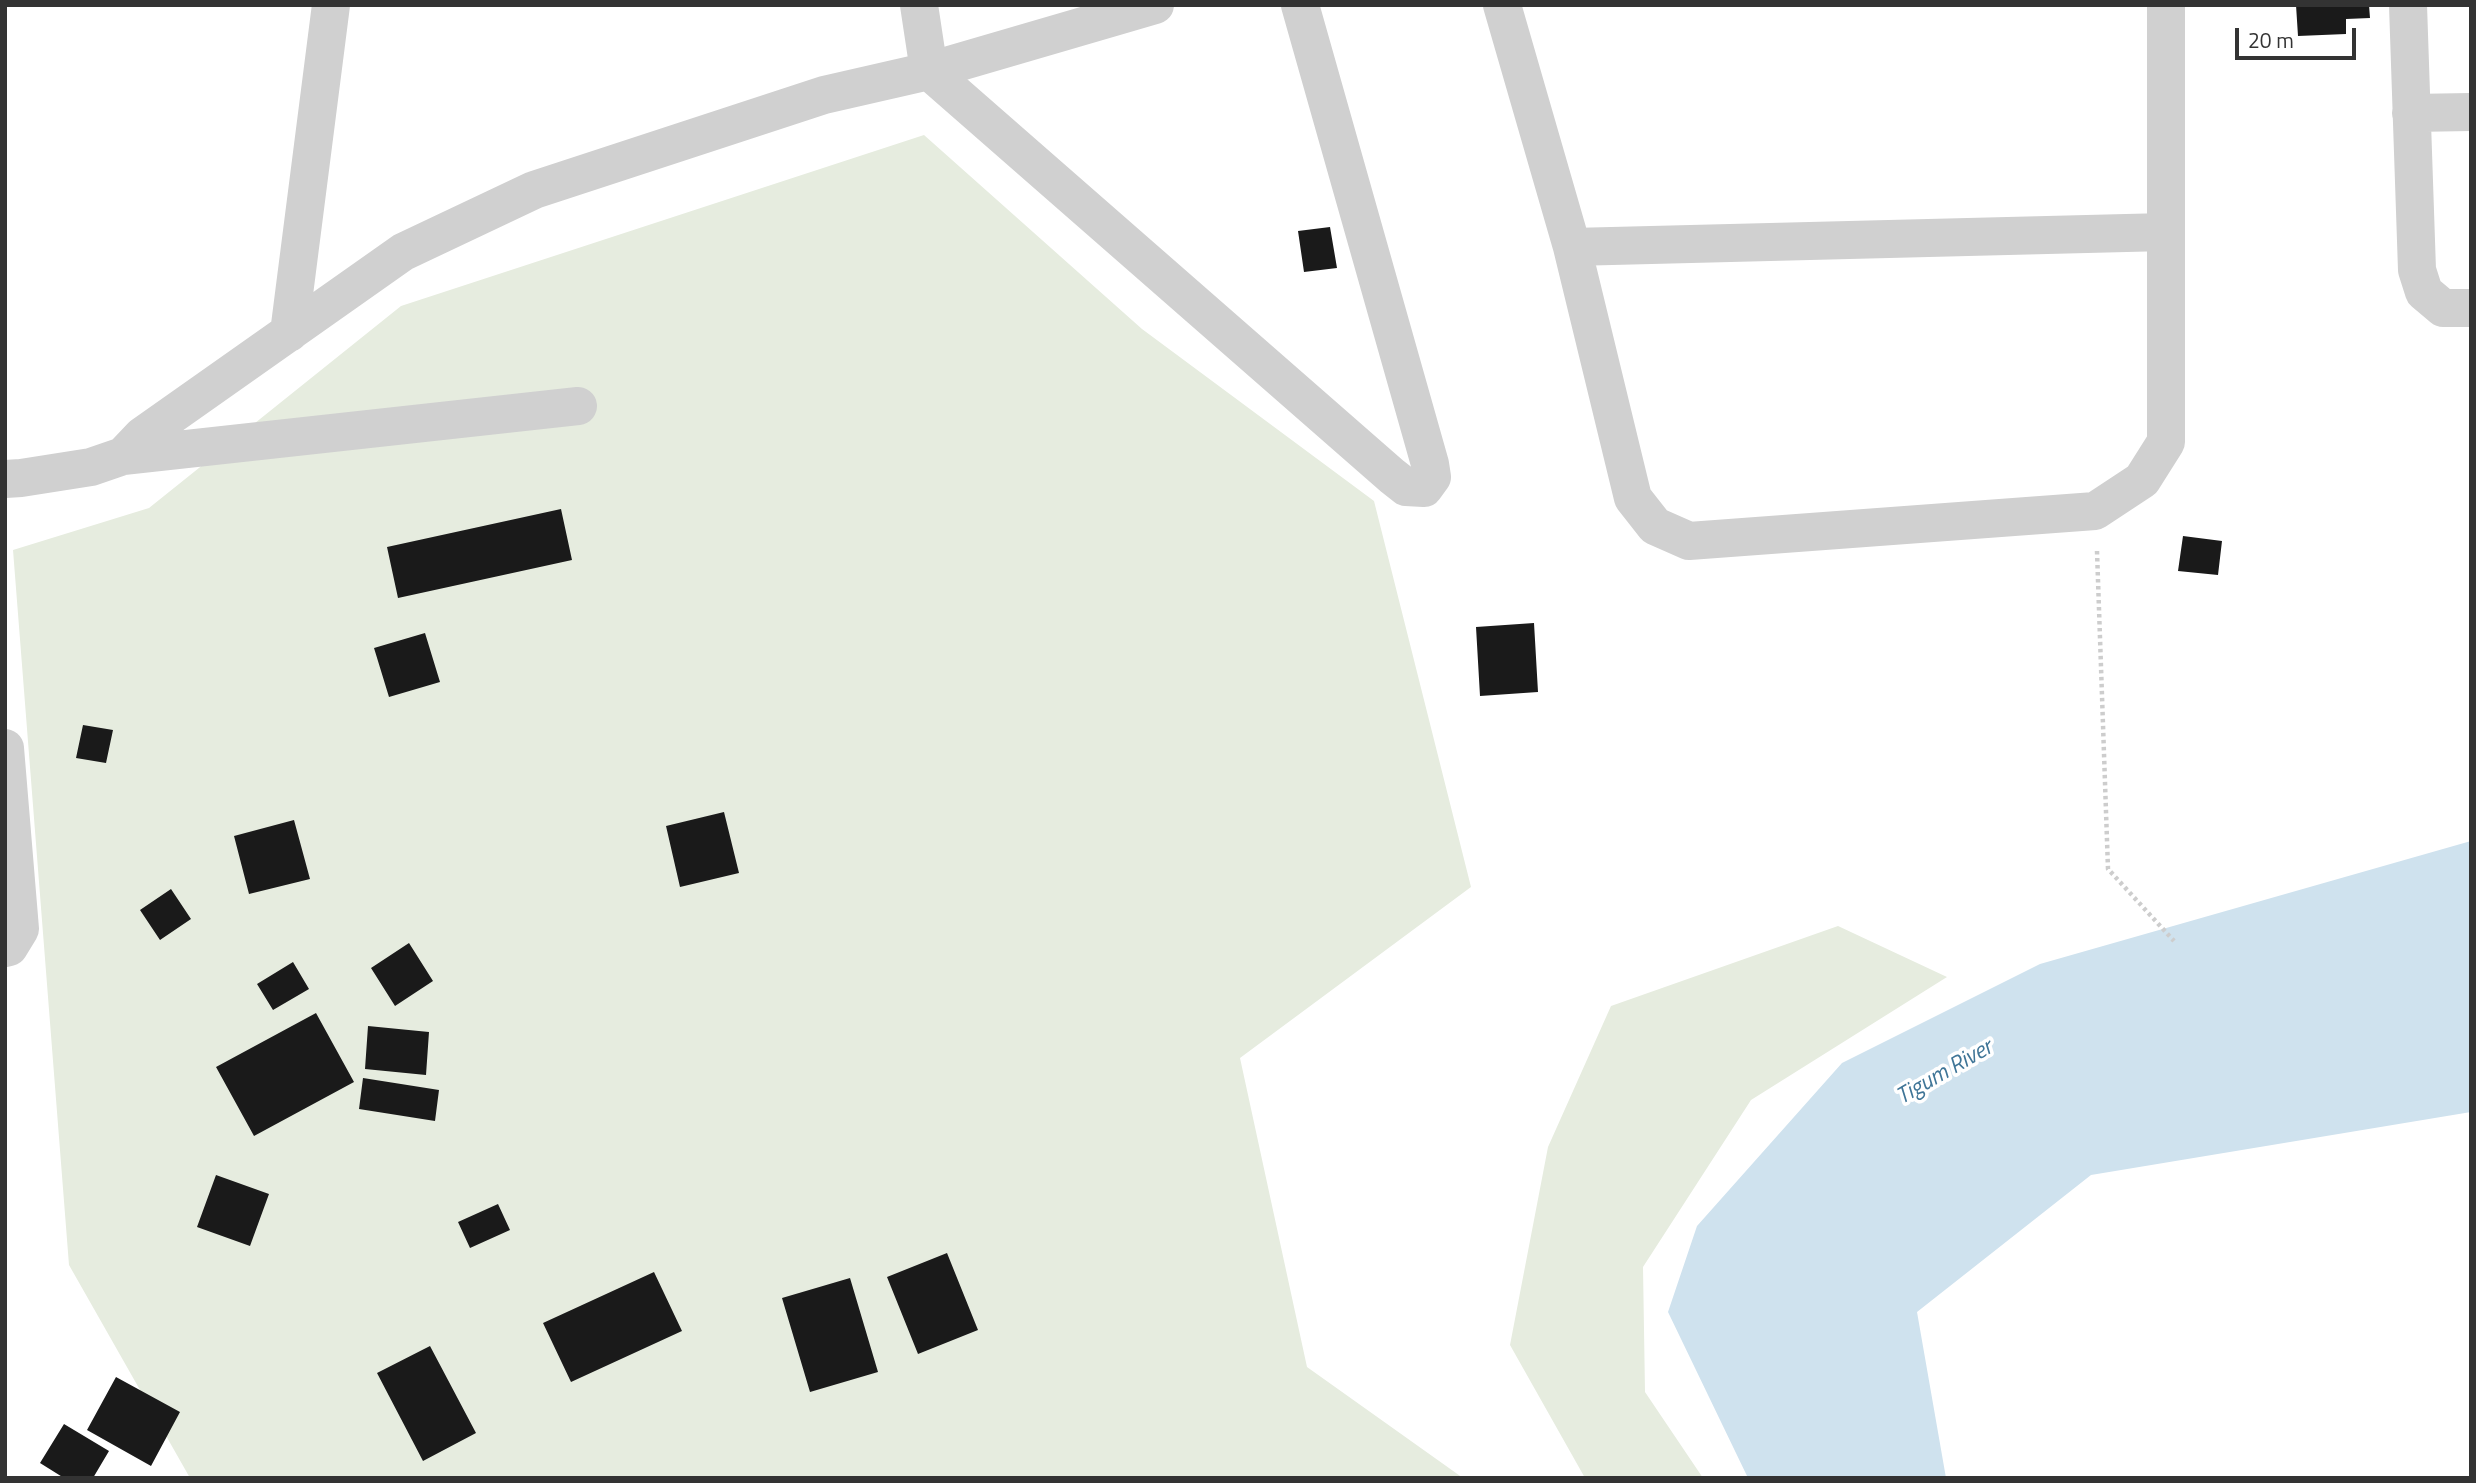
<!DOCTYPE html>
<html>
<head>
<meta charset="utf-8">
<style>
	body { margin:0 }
	#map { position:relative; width:2476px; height:1483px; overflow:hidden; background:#fff; font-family:"Titillium Web",sans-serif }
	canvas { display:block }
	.frame { position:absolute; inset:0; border:7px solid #333; pointer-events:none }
	.scale { position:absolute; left:2235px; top:28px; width:121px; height:32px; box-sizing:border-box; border:4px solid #333; border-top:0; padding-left:9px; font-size:21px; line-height:24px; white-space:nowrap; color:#333; -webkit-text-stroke:5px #fff; paint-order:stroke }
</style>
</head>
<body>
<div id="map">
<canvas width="2476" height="1483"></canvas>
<div class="frame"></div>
<div class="scale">20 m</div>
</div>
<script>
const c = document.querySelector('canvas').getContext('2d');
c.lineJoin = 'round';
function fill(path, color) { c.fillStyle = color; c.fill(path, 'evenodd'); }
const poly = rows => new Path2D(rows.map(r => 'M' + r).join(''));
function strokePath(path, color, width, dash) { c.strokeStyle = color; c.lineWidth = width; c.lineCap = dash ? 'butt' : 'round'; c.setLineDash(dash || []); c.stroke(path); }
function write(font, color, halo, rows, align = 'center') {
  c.font = font + ' "Titillium Web",sans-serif'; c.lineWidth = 7; c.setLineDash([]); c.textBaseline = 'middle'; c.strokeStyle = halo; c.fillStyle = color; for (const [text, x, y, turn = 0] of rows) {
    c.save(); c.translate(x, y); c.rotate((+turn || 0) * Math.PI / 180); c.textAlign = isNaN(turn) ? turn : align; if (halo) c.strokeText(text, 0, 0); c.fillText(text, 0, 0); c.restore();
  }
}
const green = poly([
	[924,135,1142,329,1374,501,1471,887,1240,1058,1307,1367,1463,1478,190,1478,69,1265,13,550,149,508,401,306],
	[1838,926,1947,977,1751,1100,1643,1267,1645,1392,1703,1478,1585,1478,1510,1345,1548,1147,1611,1006]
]);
const water = poly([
	[2471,841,2471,1112,2091,1175,1917,1312,1946,1478,1748,1478,1668,1312,1697,1226,1842,1063,2040,964]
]);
const building = poly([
	[2296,5,2369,5,2370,18,2346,19,2346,34,2298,36],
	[1330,227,1337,268,1304,272,1298,231],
	[561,509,572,560,398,598,387,547],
	[2183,536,2222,541,2218,575,2178,571],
	[1534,623,1538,692,1480,696,1476,627],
	[425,633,440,682,389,697,374,648],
	[83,725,113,730,106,763,76,758],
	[724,812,739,873,680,887,666,826],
	[294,820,310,879,249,894,234,836],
	[171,889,191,919,160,940,140,910],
	[409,943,433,981,395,1006,371,968],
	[293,962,309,989,273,1010,257,984],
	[316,1013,354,1082,254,1136,216,1067],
	[368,1026,429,1032,426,1075,365,1069],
	[363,1078,439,1090,435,1121,359,1109],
	[216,1175,269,1194,250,1246,197,1227],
	[498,1204,510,1230,470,1248,458,1222],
	[947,1253,978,1330,918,1354,887,1277],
	[654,1272,682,1331,571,1382,543,1323],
	[850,1278,878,1372,810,1392,782,1298],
	[430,1346,476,1433,423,1461,377,1373],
	[116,1377,180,1412,151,1466,87,1430],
	[64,1424,109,1451,93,1478,64,1478,40,1463]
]);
const path = poly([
	[2097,551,2108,869,2174,941]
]);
const street = poly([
	[919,5,929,71,1392,476,1406,487,1424,488,1432,477,1430,464,1300,5],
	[1502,5,1572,247,1633,498,1655,526,1689,541,2095,511,2142,480,2166,442,2166,5],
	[2408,5,2417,270,2424,292,2443,308,2471,308],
	[2411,113,2471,112],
	[1572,247,2166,232],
	[289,333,331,5],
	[123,456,578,406],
	[5,479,21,478,91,467,123,456,142,436,403,252,534,190,824,95,929,71,1155,5],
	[5,748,20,929,9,947,5,948]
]);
const waterNames = [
	["Tigum River",1945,1073,-30]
];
fill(green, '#e6ecdf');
fill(water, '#cfe2ee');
fill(building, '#1a1a1a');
strokePath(path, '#cdcdcd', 4.5, [3.5, 3.5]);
strokePath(street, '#d0d0d0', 38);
write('italic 23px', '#3f7597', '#fff', waterNames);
</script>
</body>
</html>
